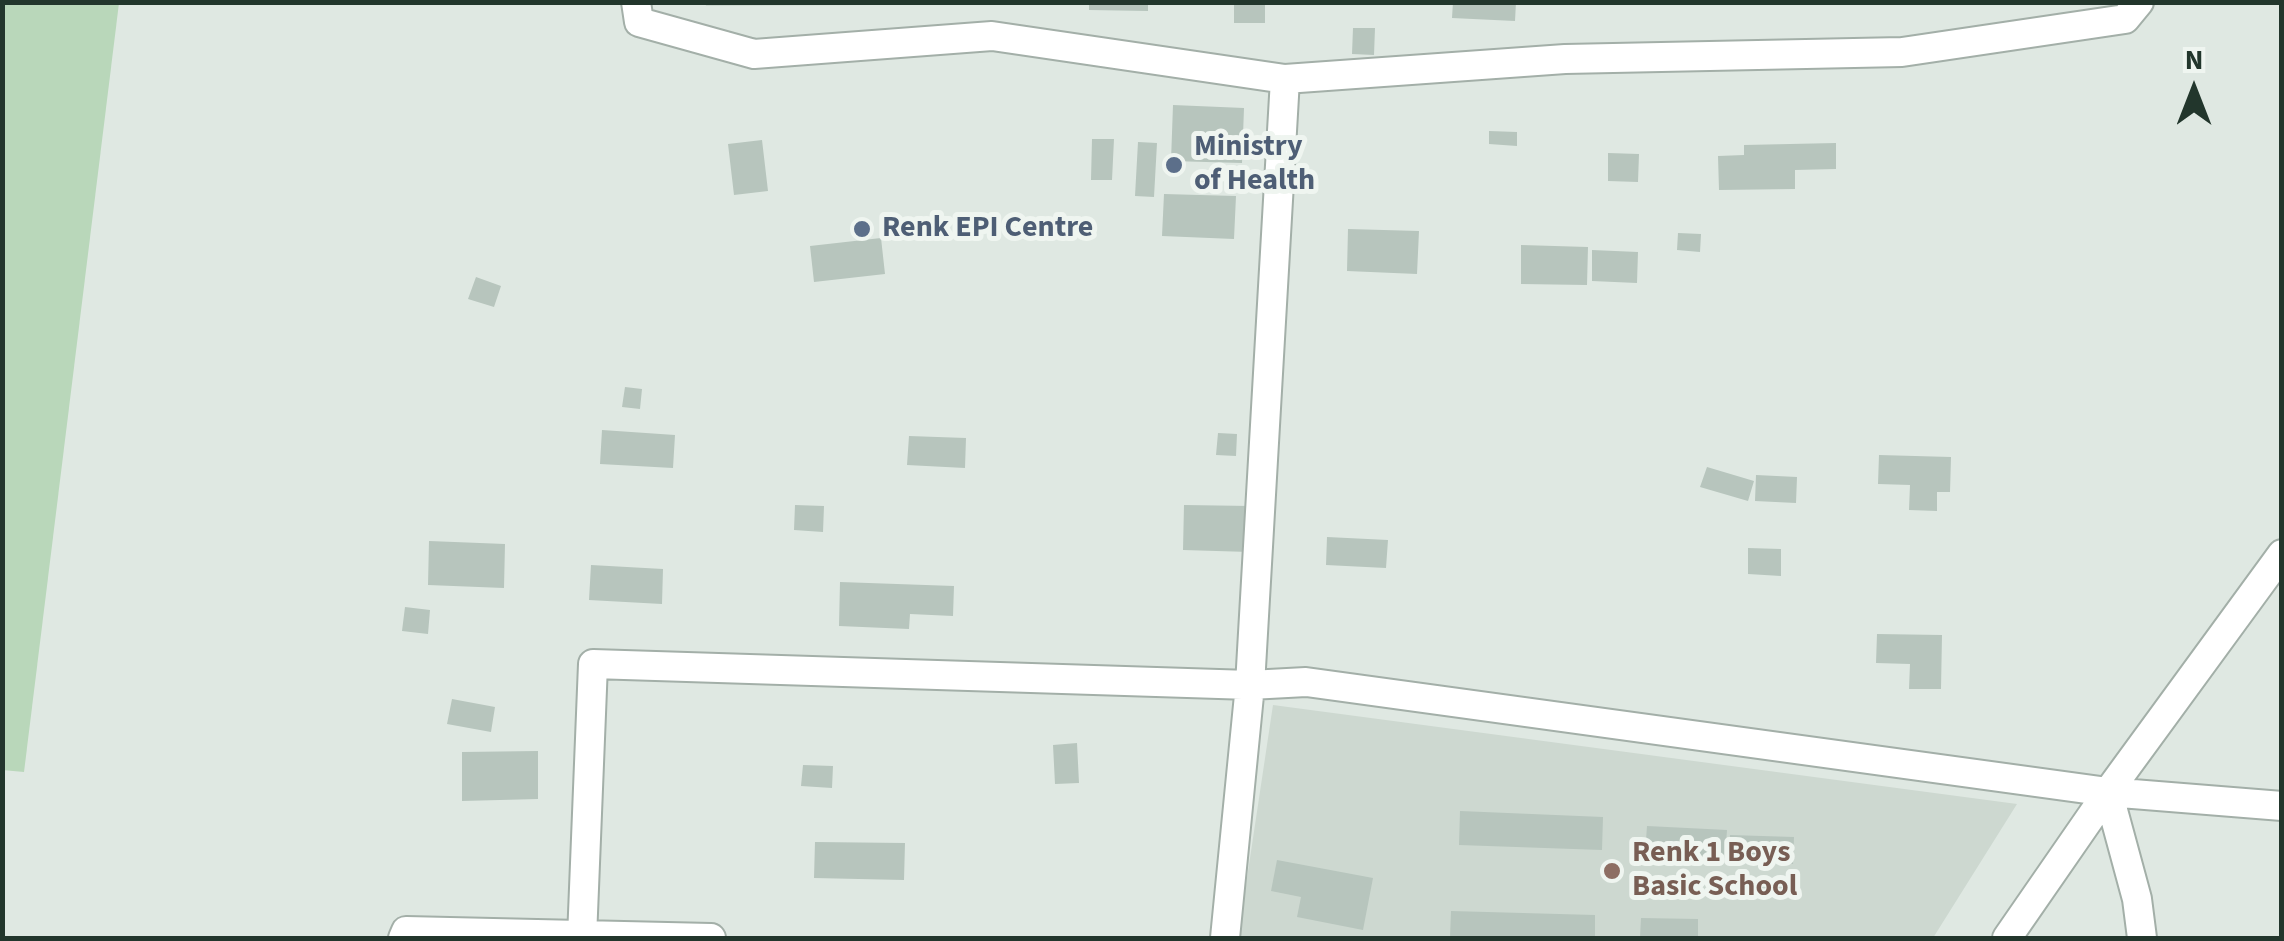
<!DOCTYPE html>
<html>
<head>
<meta charset="utf-8">
<style>
	body { margin:0 }
	#map { position:relative; width:2284px; height:941px; overflow:hidden; background:#dfe8e2; font-family:"Source Sans 3",sans-serif }
	canvas { display:block }
	.frame { position:absolute; inset:0; border:5px solid #22362c; pointer-events:none }
	.north { position:absolute; left:2144px; top:40px; width:100px; height:100px; -webkit-text-stroke:8px #eff5f0; paint-order:stroke; rotate:0deg; font-size:28px; font-weight:700; line-height:40px; text-align:center; color:#22362c }
	.north::after { content:''; display:block; margin:auto; width:35px; height:45px; background:#22362c; clip-path:polygon(50% 0,100% 100%,50% 72%,0 100%) }
</style>
</head>
<body>
<div id="map">
<canvas width="2284" height="941"></canvas>
<div class="frame"></div>
<div class="north">N</div>
</div>
<script>
const c = document.querySelector('canvas').getContext('2d');
c.lineJoin = 'round';
function fill(path, color) { c.fillStyle = color; c.fill(path, 'evenodd'); }
const poly = rows => new Path2D(rows.map(r => 'M' + r).join(''));
function strokePath(path, color, width, dash) { c.strokeStyle = color; c.lineWidth = width; c.lineCap = dash ? 'butt' : 'round'; c.setLineDash(dash || []); c.stroke(path); }
function write(font, color, halo, rows, align = 'center') {
  c.font = font + ' "Source Sans 3",sans-serif'; c.lineWidth = 10; c.setLineDash([]); c.textBaseline = 'middle'; c.strokeStyle = halo; c.fillStyle = color; for (const [text, x, y, turn = 0] of rows) {
    c.save(); c.translate(x, y); c.rotate((+turn || 0) * Math.PI / 180); c.textAlign = isNaN(turn) ? turn : align; if (halo) c.strokeText(text, 0, 0); c.fillText(text, 0, 0); c.restore();
  }
}
const built = poly([
	[705,2,1204,3,706,6],
	[1273,705,2017,804,1933,938,1238,938]
]);
const green = poly([
	[3,2,119,3,24,772,2,770]
]);
const building = poly([
	[1089,2,1148,2,1148,11,1089,10],
	[1234,2,1265,3,1265,23,1234,23],
	[1453,2,1516,2,1515,21,1452,18],
	[1353,28,1375,28,1374,55,1352,54],
	[1173,105,1244,108,1242,163,1171,161],
	[1489,131,1517,132,1517,146,1489,144],
	[1092,139,1114,139,1112,180,1091,180],
	[762,140,768,191,734,195,728,144],
	[1138,142,1157,143,1154,197,1135,196],
	[1836,143,1836,169,1795,170,1795,189,1719,190,1718,156,1744,155,1744,145],
	[1608,153,1639,154,1638,182,1608,181],
	[1164,194,1236,196,1234,239,1162,236],
	[1348,229,1419,231,1417,274,1347,271],
	[1678,233,1701,234,1700,252,1677,250],
	[881,238,885,274,814,282,810,246],
	[1521,245,1588,247,1587,285,1521,284],
	[1592,250,1638,252,1637,283,1592,281],
	[476,277,501,286,494,307,468,299],
	[625,387,642,389,640,409,622,407],
	[602,430,675,435,673,468,600,464],
	[1218,433,1237,434,1236,456,1216,455],
	[909,436,966,438,965,468,907,465],
	[1879,455,1951,457,1950,492,1937,492,1937,511,1909,510,1910,485,1878,484],
	[1707,467,1754,481,1748,501,1700,487],
	[1756,475,1797,477,1796,503,1755,501],
	[795,505,824,506,823,532,794,530],
	[1184,505,1251,506,1250,552,1183,550],
	[1327,537,1388,540,1386,568,1326,565],
	[429,541,505,544,504,588,428,585],
	[1748,548,1781,549,1781,576,1748,574],
	[591,565,663,569,662,604,589,600],
	[840,582,954,586,953,616,910,614,909,629,839,626],
	[405,607,430,610,428,634,402,631],
	[1877,634,1942,635,1941,689,1909,689,1910,664,1876,663],
	[452,699,495,707,491,732,447,724],
	[1077,743,1079,783,1055,784,1053,745],
	[538,751,538,799,462,801,462,752],
	[803,765,833,766,832,788,801,786],
	[1460,811,1603,817,1602,850,1459,845],
	[1647,826,1727,830,1725,858,1645,854],
	[1730,835,1794,837,1793,864,1729,862],
	[815,842,905,843,904,880,814,878],
	[1277,860,1373,878,1363,930,1297,917,1301,897,1271,891],
	[1451,911,1595,915,1595,938,1450,938],
	[1641,918,1698,919,1698,938,1640,938]
]);
const minor = poly([
	[636,2,639,22,754,54,992,36,1285,79,1565,59,1902,52,2125,19,2139,2],
	[2108,792,2137,899,2142,938],
	[403,938,406,931,711,938],
	[582,938,593,664,1250,685,1285,79],
	[1225,938,1250,685,1306,682,2108,792,2282,806],
	[2007,938,2108,792,2282,554]
]);
const markers = [
	[1174,165,10,"#5c6f8a"],
	[862,229,10,"#5c6f8a"],
	[1612,871,10,"#8d6e63"]
];
const serviceNames = [
	["Ministry",1194,148],
	["of Health",1194,182],
	["Renk EPI Centre",882,229]
];
const educationNames = [
	["Renk 1 Boys",1632,854],
	["Basic School",1632,888]
];
fill(built, '#cdd8d0');
fill(green, '#b9d7ba');
fill(building, '#b7c5bd');
strokePath(minor, '#a3afa8', 32);
strokePath(minor, '#fff', 28);
for (const [x, y, r, color] of markers) { const dot = new Path2D(); dot.arc(x, y, r, 0, 2 * Math.PI); c.fillStyle = color; c.fill(dot); strokePath(dot, '#eff5f0', 4); }
write('bold 30px', '#4e5e75', '#eff5f0', serviceNames, 'left');
write('bold 30px', '#785e54', '#eff5f0', educationNames, 'left');
</script>
</body>
</html>
